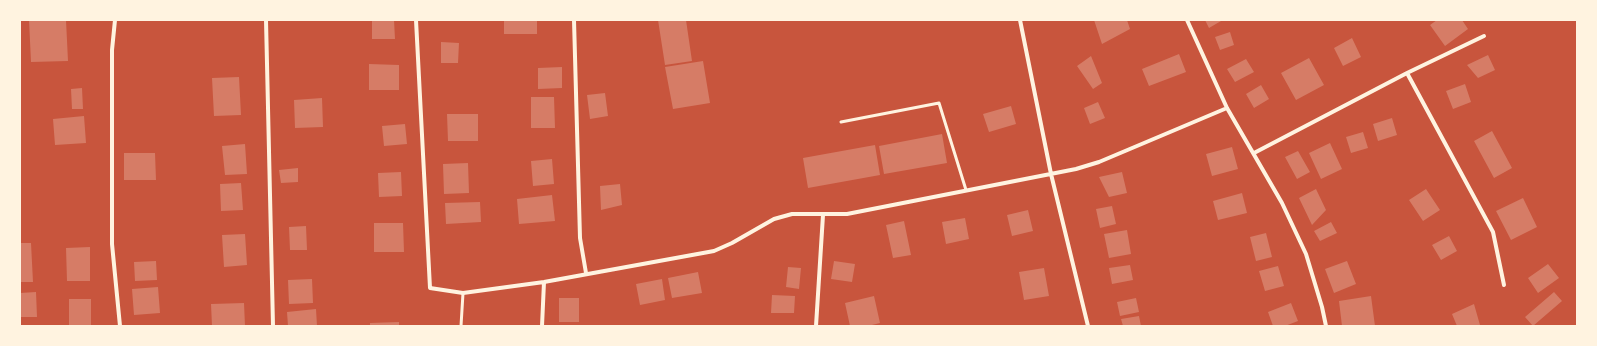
<!DOCTYPE html>
<html>
<head>
<meta charset="utf-8">
<style>
	body { margin:0 }
	#map { position:relative; width:1597px; height:346px; overflow:hidden; background:#c8553d; font-family:"Exo 2",sans-serif }
	canvas { display:block }
	.frame { position:absolute; inset:0; border:21px solid #fff3e0; pointer-events:none }
</style>
</head>
<body>
<div id="map">
<canvas width="1597" height="346"></canvas>
<div class="frame"></div>
</div>
<script>
const c = document.querySelector('canvas').getContext('2d');
c.lineJoin = 'round';
function fill(path, color) { c.fillStyle = color; c.fill(path, 'evenodd'); }
const poly = rows => new Path2D(rows.map(r => 'M' + r).join(''));
function strokePath(path, color, width, dash) { c.strokeStyle = color; c.lineWidth = width; c.lineCap = dash ? 'butt' : 'round'; c.setLineDash(dash || []); c.stroke(path); }
const building = poly([
	[29,20,66,20,68,61,31,62],
	[372,20,394,20,395,39,372,39],
	[504,20,537,20,537,34,504,34],
	[658,20,686,20,692,61,665,65],
	[1094,20,1127,20,1130,29,1102,44],
	[1205,20,1221,20,1221,21,1209,28],
	[1437,20,1462,20,1468,29,1445,46,1430,25],
	[1230,32,1234,45,1220,50,1215,37],
	[1352,38,1361,57,1343,66,1334,48],
	[441,42,459,43,458,63,441,63],
	[1179,54,1186,72,1149,86,1142,69],
	[1488,55,1495,70,1478,78,1467,65],
	[1091,56,1102,83,1093,89,1077,66],
	[1309,58,1324,85,1296,100,1281,73],
	[1246,59,1254,72,1235,82,1227,69],
	[703,61,710,103,673,109,665,67],
	[369,64,399,65,399,90,369,90],
	[562,67,562,88,538,89,538,68],
	[239,77,241,115,214,116,212,78],
	[1465,84,1471,102,1453,109,1446,91],
	[1261,85,1269,99,1254,108,1246,94],
	[82,88,83,109,72,109,71,89],
	[605,93,608,116,590,119,587,95],
	[531,97,554,97,555,128,531,128],
	[322,98,323,127,295,128,294,100],
	[1098,102,1105,118,1090,124,1084,108],
	[1011,106,1016,124,989,132,983,114],
	[447,114,478,114,478,141,448,141],
	[84,116,86,143,55,145,53,119],
	[1392,118,1397,135,1378,141,1373,124],
	[405,124,407,144,384,146,382,126],
	[1492,131,1512,168,1494,178,1474,141],
	[1363,132,1368,148,1351,153,1346,137],
	[942,134,947,163,884,174,879,146],
	[1330,143,1342,169,1321,179,1309,153],
	[245,144,247,174,225,175,222,146],
	[875,145,880,175,808,188,803,158],
	[1232,147,1238,169,1212,176,1206,154],
	[1298,151,1310,172,1297,179,1285,157],
	[124,153,155,153,156,180,124,180],
	[552,159,554,184,533,186,531,161],
	[468,163,469,193,444,194,443,164],
	[298,168,298,182,281,183,279,170],
	[401,172,402,196,379,197,378,173],
	[1122,172,1127,193,1109,197,1099,177],
	[241,183,243,210,221,211,220,184],
	[620,184,622,205,601,210,600,186],
	[1316,189,1326,210,1312,225,1299,198],
	[1426,189,1440,210,1423,221,1409,200],
	[1242,193,1247,213,1218,220,1213,201],
	[552,195,555,221,519,224,517,199],
	[1523,198,1537,227,1511,240,1496,211],
	[480,202,481,222,446,224,445,203],
	[1112,206,1116,224,1100,228,1096,209],
	[1028,210,1033,231,1012,236,1007,215],
	[965,218,969,239,946,244,942,222],
	[904,221,911,255,893,258,886,225],
	[1331,222,1337,233,1320,241,1314,231],
	[374,223,403,223,404,252,374,252],
	[306,226,307,250,290,250,289,227],
	[1127,230,1131,254,1109,258,1104,234],
	[1266,233,1272,257,1256,261,1250,237],
	[245,234,247,265,224,267,222,235],
	[1449,236,1457,251,1441,260,1432,245],
	[20,243,31,243,33,282,20,282],
	[90,247,90,281,67,281,66,248],
	[156,261,157,280,135,281,134,262],
	[834,261,855,264,852,282,831,279],
	[1347,261,1356,284,1334,293,1325,269],
	[1548,264,1559,278,1538,293,1528,278],
	[1130,265,1133,280,1112,284,1109,268],
	[1278,266,1284,286,1265,291,1259,271],
	[788,267,801,268,799,289,786,287],
	[1044,268,1049,296,1024,300,1019,272],
	[698,272,702,293,672,298,668,278],
	[312,279,313,303,289,304,288,280],
	[662,279,665,300,640,305,636,284],
	[158,287,160,313,134,315,132,289],
	[36,292,37,317,20,317,20,293],
	[1554,292,1562,301,1533,326,1525,317],
	[772,295,795,296,794,313,771,313],
	[874,296,880,323,868,326,850,326,845,303],
	[1371,296,1375,326,1342,326,1339,301],
	[559,298,579,298,579,322,559,322],
	[1136,298,1139,312,1120,316,1117,302],
	[69,299,91,299,91,326,69,326],
	[244,303,245,326,212,326,211,304],
	[1291,303,1298,321,1285,326,1273,326,1268,312],
	[1474,304,1480,325,1457,326,1452,314],
	[316,309,317,326,288,326,287,312],
	[1139,316,1141,326,1123,326,1121,319],
	[399,322,399,326,370,326,370,323]
]);
const service = poly([
	[841,122,939,103,966,190],
	[461,326,463,293]
]);
const minor = poly([
	[115,20,112,50,112,244,120,326],
	[266,20,273,326],
	[416,20,430,288,463,293,544,282,714,251,732,243,774,219,792,214,847,214,1076,169,1099,162,1227,108],
	[574,20,580,238,586,273],
	[1020,20,1051,174,1088,326],
	[1187,20,1227,108,1282,203,1306,254,1322,307,1326,326],
	[1407,73,1493,232,1504,285],
	[1254,153,1407,73,1484,36],
	[542,326,544,282],
	[816,326,823,215]
]);
fill(building, '#d67c66');
strokePath(service, '#fff3e0', 3);
strokePath(minor, '#fff3e0', 4);
</script>
</body>
</html>
